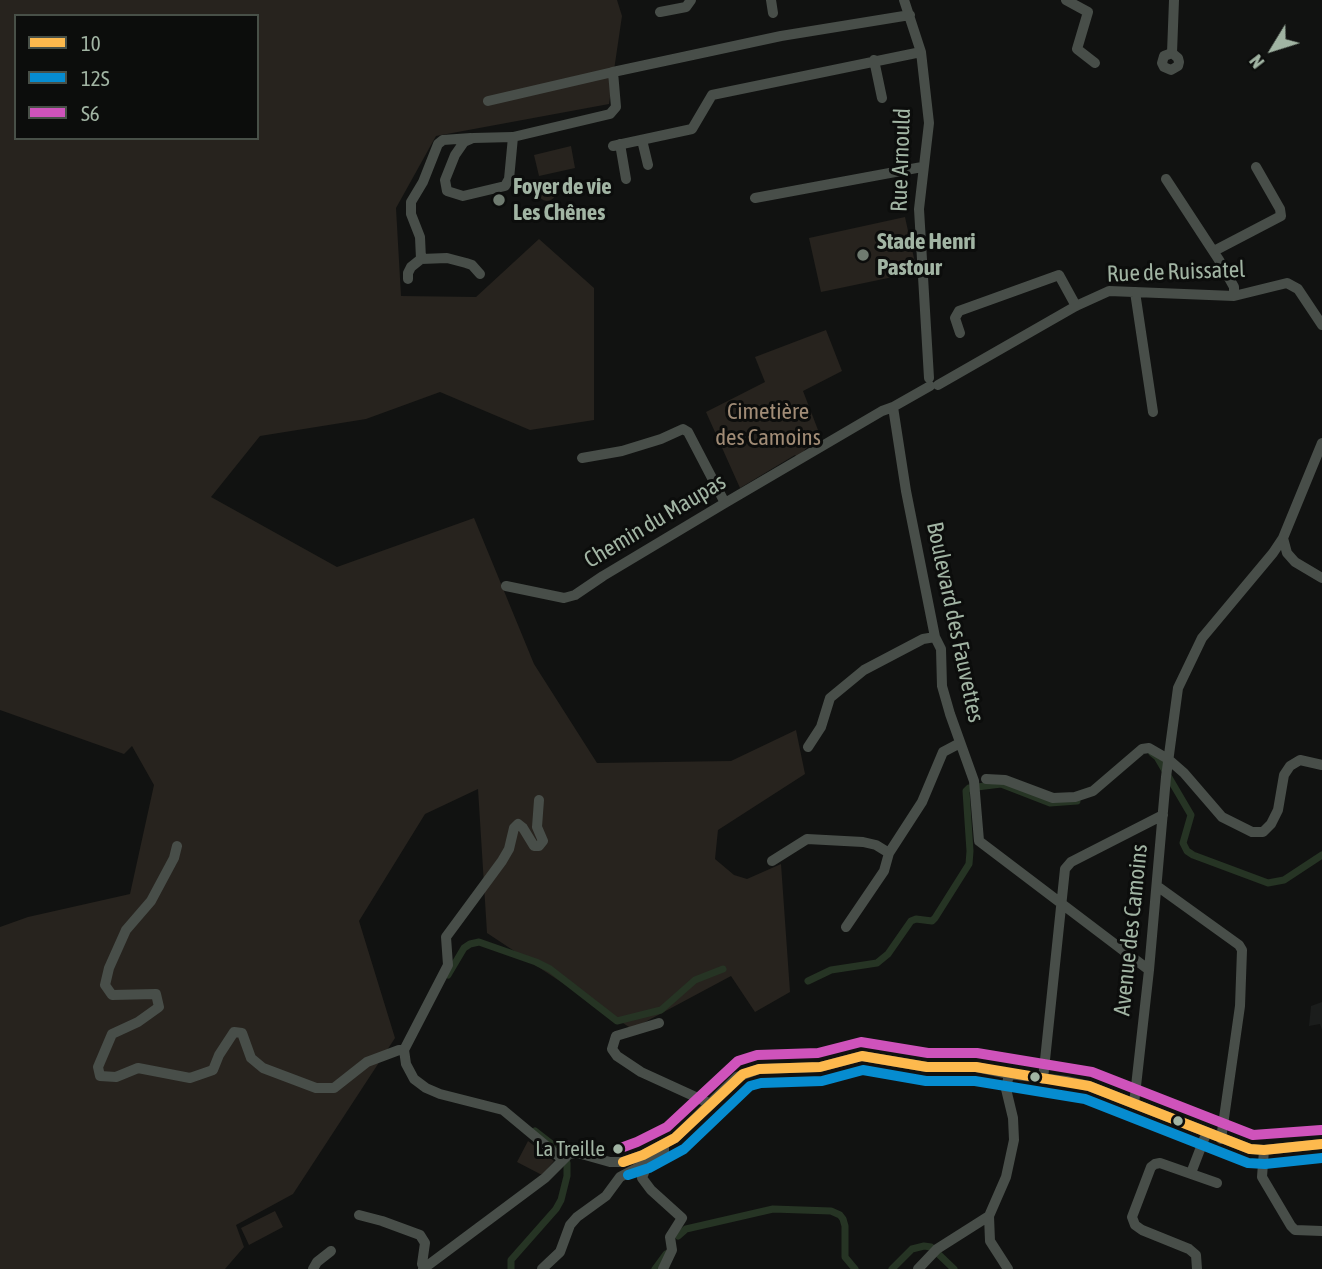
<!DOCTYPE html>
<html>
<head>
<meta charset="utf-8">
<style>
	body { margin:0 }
	#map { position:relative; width:1322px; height:1269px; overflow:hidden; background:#111211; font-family:"Asap Condensed",sans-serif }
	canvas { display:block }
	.legend { position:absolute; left:14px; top:14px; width:245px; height:126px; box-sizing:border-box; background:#0c0d0c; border:2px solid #485048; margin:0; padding:9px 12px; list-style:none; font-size:21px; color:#a1b4a3 }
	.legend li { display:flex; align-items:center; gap:14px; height:35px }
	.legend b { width:35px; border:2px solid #485048 }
	.north { position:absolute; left:1238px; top:14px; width:70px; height:70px; -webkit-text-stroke:5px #0c0d0c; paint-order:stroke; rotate:232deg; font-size:19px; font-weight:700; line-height:28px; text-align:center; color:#a1b4a3 }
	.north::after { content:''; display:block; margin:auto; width:24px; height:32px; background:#a1b4a3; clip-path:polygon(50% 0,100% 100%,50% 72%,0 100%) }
</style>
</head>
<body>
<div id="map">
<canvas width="1322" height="1269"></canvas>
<ul class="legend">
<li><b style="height:9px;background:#fdb94d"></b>10</li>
<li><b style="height:9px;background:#068cd0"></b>12S</li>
<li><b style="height:9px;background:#cf53bb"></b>S6</li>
</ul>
<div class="north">N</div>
</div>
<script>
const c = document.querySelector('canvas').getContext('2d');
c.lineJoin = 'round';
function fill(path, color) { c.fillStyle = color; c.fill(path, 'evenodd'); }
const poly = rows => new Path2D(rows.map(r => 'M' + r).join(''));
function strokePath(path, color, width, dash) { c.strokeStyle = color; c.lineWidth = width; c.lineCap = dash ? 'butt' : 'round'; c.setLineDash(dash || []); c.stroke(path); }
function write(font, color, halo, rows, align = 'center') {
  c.font = font + ' "Asap Condensed",sans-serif'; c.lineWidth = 6; c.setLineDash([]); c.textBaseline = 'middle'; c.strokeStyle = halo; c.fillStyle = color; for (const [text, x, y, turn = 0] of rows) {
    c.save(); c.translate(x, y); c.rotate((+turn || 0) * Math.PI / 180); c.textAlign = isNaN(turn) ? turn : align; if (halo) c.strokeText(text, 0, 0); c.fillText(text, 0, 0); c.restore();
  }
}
const built = poly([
	[1322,1002,1322,1030,1320,1024,1309,1026,1311,1006]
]);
const green = poly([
	[0,0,617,0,622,16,609,104,436,136,396,208,401,296,476,297,539,239,594,288,594,420,530,430,440,392,366,419,260,436,211,497,337,567,474,518,534,664,597,763,731,761,796,730,805,774,718,830,715,859,734,875,747,879,781,864,790,992,755,1012,731,976,632,1029,487,933,478,789,425,814,359,921,395,1038,293,1194,236,1225,244,1247,225,1269,0,1269,0,927,28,917,130,894,154,785,132,746,124,754,0,710],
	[16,16,257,16,257,138,16,138],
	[571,146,575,168,539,176,534,155],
	'538 192a9 9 0 1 1 18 0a9 9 0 1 1-18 0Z',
	[905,217,917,272,821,292,809,238],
	[826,330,842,371,803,391,823,443,817,447,809,445,798,458,795,455,740,488,706,412,765,382,755,357],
	[528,1141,554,1161,542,1175,517,1162],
	[275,1211,283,1227,249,1245,241,1228]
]);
const canal = poly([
	[1152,753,1157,757,1191,815,1183,843,1187,851,1193,855,1268,883,1284,880,1322,855],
	[448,975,464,948,470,944,479,942,536,962,550,969,617,1021,661,1010,695,980,723,969],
	[808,981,831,970,877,963,888,954,911,921,916,919,932,921,935,918,969,864,970,851,966,791,969,788,1001,784,1050,803,1077,801],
	[678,1236,686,1229,773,1209,831,1211,840,1215,843,1219,845,1226,845,1257,855,1269],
	[511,1269,511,1260,556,1209,561,1200,567,1176,567,1163,562,1152,535,1131],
	[655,1269,666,1254],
	[892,1269,912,1249,924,1246,931,1247,954,1269]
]);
const minor = poly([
	[771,0,773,13],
	[904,0,921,52,929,123,919,209,929,378],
	[1066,0,1088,12,1077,49,1095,63],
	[660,12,686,7,691,0],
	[1172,53,1164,56,1162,63,1164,67,1171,70,1178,66,1179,62,1178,58,1172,53,1174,0],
	[874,60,882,98],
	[488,101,613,72],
	[513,137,509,179,505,186,463,196,447,191,445,180,455,155,464,142,473,138,513,137,610,114,616,107,613,72,781,36,910,15],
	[642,140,648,165],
	[620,144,626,179],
	[613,146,692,129,712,95,921,52],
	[1166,179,1219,260,1234,287,1234,296],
	[755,198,922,167],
	[1214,251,1281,216,1280,209,1256,167],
	[421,259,447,258,466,263,472,265,480,274],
	[408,279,408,273,411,267,421,259,420,237,411,214,411,202,423,182,438,144,443,140,471,138],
	[1135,292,1153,412],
	[960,333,955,318,959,311,1059,275,1076,306],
	[938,385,1076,306,1109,291,1234,296,1287,283,1298,289,1322,325],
	[930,386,893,407,906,491,935,637,941,649,942,686,950,714,974,781,979,841,1149,970],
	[582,458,622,451,661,439,683,429,688,432,725,503],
	[1283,538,1287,553,1295,562,1322,578],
	[506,586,564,598,575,595,603,576,725,503,882,411,893,407],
	[808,747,821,727,830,698,864,670,923,639,935,637],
	[986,779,1005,780,1053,798,1075,797,1093,791,1142,749,1149,748,1168,759,1184,773,1222,817,1252,832,1263,832,1271,824,1278,810,1284,775,1290,766,1300,760,1322,765],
	[539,800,537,827,543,841,539,846,534,846,523,828,518,824,514,828,509,849,502,861,446,937,448,965,404,1050,406,1064,414,1079,426,1088,440,1094,503,1110,562,1159],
	[177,846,174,858,151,901,126,930,109,968,105,985,112,995,156,994,159,1007,138,1022,112,1034,98,1067,100,1076,116,1077,138,1068,190,1078,213,1070,219,1055,234,1032,242,1033,251,1058,263,1068,316,1088,334,1088,367,1062,399,1050,404,1050],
	[772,861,807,839,863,842,876,845,889,853],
	[1157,886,1239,945,1242,950,1240,1006,1221,1139],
	[846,927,884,871,889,853,922,802,943,752,960,743],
	[659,1023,616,1036,612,1049,617,1056,641,1072,711,1104],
	[1043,1079,1065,869,1071,862,1163,815],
	[1134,1104,1149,970,1166,777,1178,688,1202,638,1273,553,1283,538,1322,443],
	[1264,1150,1262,1177,1291,1226,1295,1230,1322,1231],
	[648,1162,642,1178,651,1190,682,1218,670,1237,672,1250,663,1269],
	[1191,1173,1206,1134],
	[359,1215,382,1221,420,1235,425,1243,422,1264,424,1268],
	[989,1216,990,1241,1008,1269],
	[313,1269,317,1262,331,1251],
	[423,1269,545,1178,569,1154,578,1153,610,1162,623,1162,643,1155,675,1138,737,1077,759,1069,820,1067,862,1056,927,1067,976,1067,1009,1074,1066,1081,1089,1086,1250,1149,1264,1150,1322,1144],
	[542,1269,560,1252,570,1225,577,1217,606,1196,620,1177,658,1157,664,1153,664,1145],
	[918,1269,937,1249,989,1216,1006,1177,1014,1140,1013,1118,1006,1089,1009,1074],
	[1197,1269,1196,1255,1189,1249,1142,1230,1135,1225,1132,1217,1151,1167,1155,1164,1160,1163,1217,1183]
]);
const bus1 = poly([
	[623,1162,643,1155,675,1138,743,1074,759,1069,820,1067,862,1056,927,1067,976,1067,1089,1086,1250,1149,1264,1150,1322,1144]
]);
const bus2 = poly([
	[628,1175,649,1168,684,1149,750,1086,761,1083,822,1081,863,1070,926,1081,975,1081,1085,1099,1248,1163,1265,1164,1322,1158]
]);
const bus3 = poly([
	[618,1149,637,1142,667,1127,738,1061,757,1055,818,1053,861,1042,928,1053,977,1053,1092,1072,1253,1135,1321,1130]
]);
const markers = [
	[499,200,7,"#6f7b70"],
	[863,255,7,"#6f7b70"],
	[1035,1077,6,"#a1b4a3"],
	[1178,1121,6,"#a1b4a3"],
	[618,1149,6,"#a1b4a3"]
];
const busNames = [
	["La Treille",605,1149]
];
const streetNames = [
	["Rue Arnould",901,160,-88],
	["Rue de Ruissatel",1176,272,-2],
	["Chemin du Maupas",655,521,-31],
	["Boulevard des Fauvettes",955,622,78],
	["Avenue des Camoins",1131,930,-84]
];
const poiNames = [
	["Foyer de vie",513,187],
	["Les Chênes",513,213],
	["Stade Henri",877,242],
	["Pastour",877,268]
];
const parkNames = [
	["Cimetière",768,412],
	["des Camoins",768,438]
];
fill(built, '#1b1d1c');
fill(green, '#27231e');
strokePath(canal, '#263424', 7);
strokePath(minor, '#484e49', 10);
strokePath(bus1, '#fdb94d', 10);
strokePath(bus2, '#068cd0', 10);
strokePath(bus3, '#cf53bb', 10);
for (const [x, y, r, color] of markers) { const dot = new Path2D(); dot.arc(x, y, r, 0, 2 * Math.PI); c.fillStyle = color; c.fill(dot); strokePath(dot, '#0c0d0c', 2.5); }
write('21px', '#a1b4a3', '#0c0d0c', busNames, 'right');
write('23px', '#a1b4a3', '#0c0d0c', streetNames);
write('bold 23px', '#a1b4a3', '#0c0d0c', poiNames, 'left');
write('23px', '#a18c76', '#0c0d0c', parkNames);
</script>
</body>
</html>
